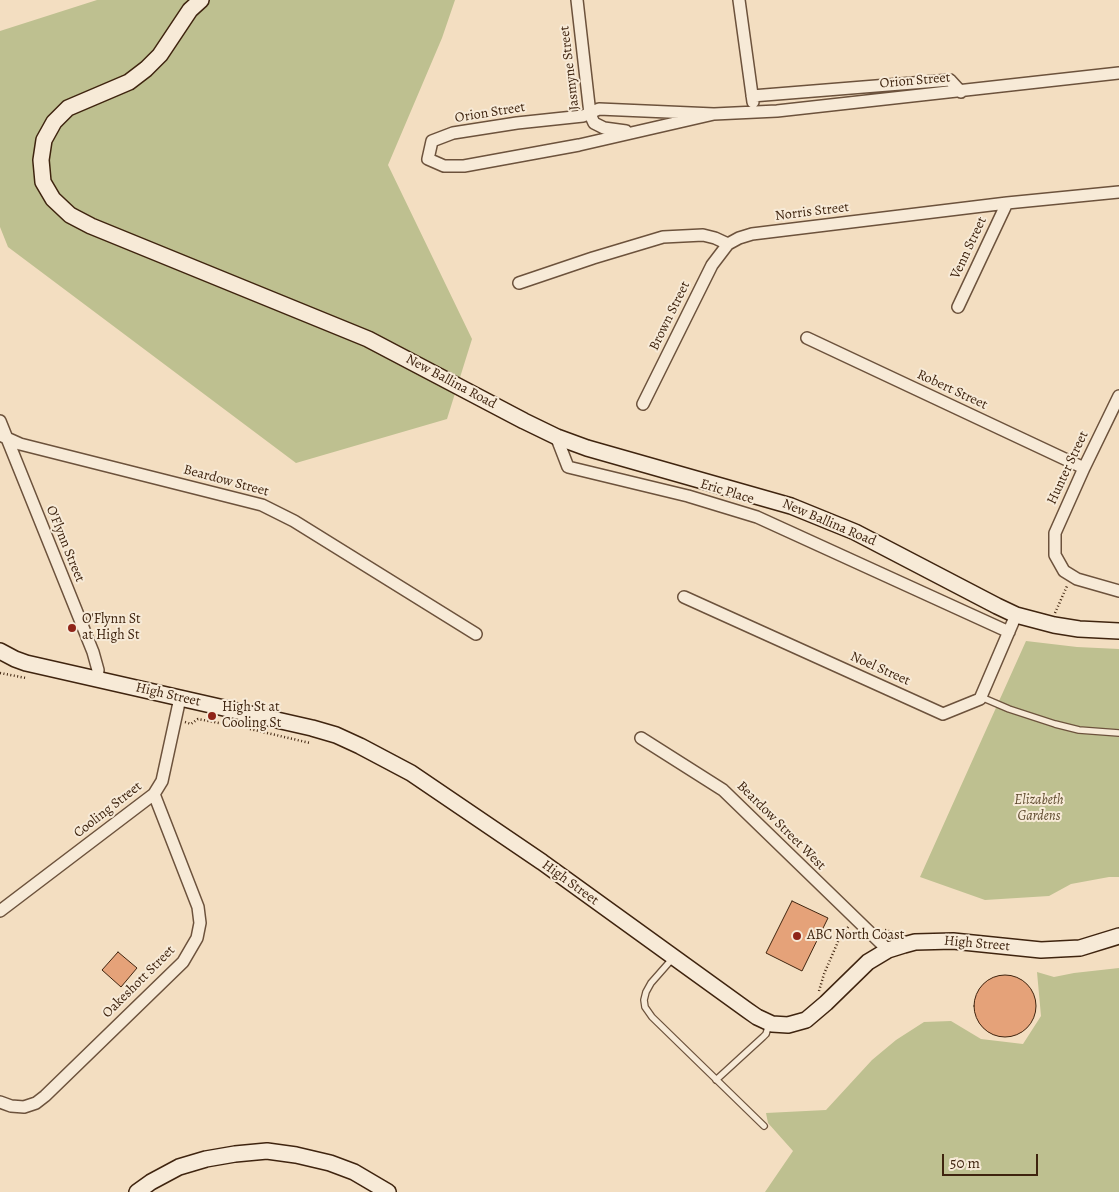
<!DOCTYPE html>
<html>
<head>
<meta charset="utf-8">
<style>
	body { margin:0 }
	#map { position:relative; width:1119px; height:1192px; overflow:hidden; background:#f3dec1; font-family:Alegreya,serif }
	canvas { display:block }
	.scale { position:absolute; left:942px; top:1154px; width:96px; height:22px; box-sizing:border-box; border:2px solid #3f240f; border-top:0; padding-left:6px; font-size:15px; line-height:18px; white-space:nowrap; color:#3f240f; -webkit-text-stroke:4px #f7ead7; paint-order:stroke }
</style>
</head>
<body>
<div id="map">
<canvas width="1119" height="1192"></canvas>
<div class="scale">50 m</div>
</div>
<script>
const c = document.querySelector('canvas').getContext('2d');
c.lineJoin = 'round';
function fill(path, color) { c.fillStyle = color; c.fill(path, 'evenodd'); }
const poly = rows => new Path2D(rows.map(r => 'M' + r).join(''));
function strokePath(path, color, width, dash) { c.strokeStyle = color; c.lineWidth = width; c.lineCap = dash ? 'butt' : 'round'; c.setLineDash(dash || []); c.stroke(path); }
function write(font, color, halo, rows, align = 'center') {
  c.font = font + ' Alegreya,serif'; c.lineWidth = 4; c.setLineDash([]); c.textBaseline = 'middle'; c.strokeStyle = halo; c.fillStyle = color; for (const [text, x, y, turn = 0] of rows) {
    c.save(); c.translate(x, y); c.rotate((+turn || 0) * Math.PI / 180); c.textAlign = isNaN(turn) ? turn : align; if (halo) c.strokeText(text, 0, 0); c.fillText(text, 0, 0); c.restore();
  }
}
const green = poly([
	[97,0,455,0,442,38,388,165,472,339,447,419,296,463,8,247,0,227,0,31],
	[1026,641,1077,647,1119,649,1119,877,1109,877,1071,884,1049,896,985,900,920,877],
	[1119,968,1119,1192,765,1192,793,1151,768,1123,766,1113,826,1110,872,1060,896,1040,924,1022,951,1021,981,1039,1023,1044,1041,1016,1037,972,1054,977,1074,973]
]);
const building = poly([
	[792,901,828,918,802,971,766,953,792,901],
	[118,952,137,968,121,987,102,970,118,952],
	'974 1006a31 31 0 1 1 62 0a31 31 0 1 1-62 0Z'
]);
const path = poly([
	[1055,613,1067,586],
	[0,673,26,678],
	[185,722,191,724,198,719,235,726],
	[250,729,310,743],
	[885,930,897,933],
	[819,991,824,974,840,937,849,926]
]);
const lane = poly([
	[981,697,1009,709,1055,724,1079,730,1119,733],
	[673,958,651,983,646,992,644,1000,645,1007,652,1017,764,1126],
	[716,1080,763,1037,766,1034,769,1024]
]);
const street = poly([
	[577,0,590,114,594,123,604,128,626,131],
	[739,0,753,102],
	[752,96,950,80,961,92],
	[714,114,599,109,583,116,517,123,453,133,432,141,428,159,444,166,464,166,579,145,714,114,777,111,1119,73],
	[519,283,593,258,663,237,703,235,715,238,728,244],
	[958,307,1007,203],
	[807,338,1084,468],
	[1119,396,1084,468,1055,533,1055,555,1064,571,1077,579,1119,591],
	[643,404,712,265,728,244,739,238,752,234,1007,203,1119,192],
	[0,421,93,652,98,670,97,679],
	[0,435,20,444,262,505,294,521,476,634],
	[556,436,568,467,688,496,757,517,1009,632],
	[684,597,943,714,980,699,1016,615],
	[641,738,723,790,888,950],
	[0,911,154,794,162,781,180,698],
	[0,1102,11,1106,24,1107,36,1103,45,1096,183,962,197,938,200,923,198,907,154,794]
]);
const secondary = poly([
	[201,0,190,10,160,55,146,69,129,82,68,108,54,122,44,140,41,160,43,182,53,199,70,215,91,226,368,339,524,421,557,437,587,448,791,506,855,532,997,606,1016,615,1054,625,1079,629,1119,631],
	[0,651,15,659,26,663,312,728,336,735,360,746,411,773,542,862,747,1010,757,1017,772,1024,788,1025,806,1020,826,1003,868,962,888,950,904,945,915,942,953,941,1041,950,1080,948,1119,936],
	[137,1192,151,1182,179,1167,206,1159,235,1154,267,1151,296,1155,330,1163,354,1172,388,1192]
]);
const markers = [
	[72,628,5,"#8f2418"],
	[212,716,5,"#8f2418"],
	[797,936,5,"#8f2418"]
];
const streetNames = [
	["Jasmyne Street",570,68,-97],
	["Orion Street",915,81,-5],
	["Orion Street",490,113,-9],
	["Norris Street",812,212,-7],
	["Venn Street",969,248,-65],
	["Brown Street",670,316,-64],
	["New Ballina Road",451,382,28],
	["Robert Street",952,390,25],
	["Hunter Street",1068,468,-65],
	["Beardow Street",226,481,15],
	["Eric Place",727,492,17],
	["New Ballina Road",829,523,23],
	["O'Flynn Street",65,544,68],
	["Noel Street",880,669,24],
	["High Street",168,695,13],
	["Cooling Street",108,810,-38],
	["Beardow Street West",781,826,45],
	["High Street",570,883,36],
	["High Street",977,944,5],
	["Oakeshott Street",139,982,-45]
];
const poiNames = [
	["O'Flynn St",82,620],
	["at High St",82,636],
	["High St at",222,708],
	["Cooling St",222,724],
	["ABC North Coast",807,936]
];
const parkNames = [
	["Elizabeth",1039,801],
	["Gardens",1039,817]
];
fill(green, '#bec090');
fill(building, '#e5a279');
strokePath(building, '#3f240f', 1);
strokePath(lane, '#6c523c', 8);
strokePath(street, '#6c523c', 14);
strokePath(secondary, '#3f240f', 18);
strokePath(path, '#3f240f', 2.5, [1, 2.5]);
strokePath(lane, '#f7ead7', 5.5);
strokePath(street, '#f7ead7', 11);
strokePath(secondary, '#f7ead7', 15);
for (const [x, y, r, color] of markers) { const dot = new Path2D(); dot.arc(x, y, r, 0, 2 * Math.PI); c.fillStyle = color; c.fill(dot); strokePath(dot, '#f7ead7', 2); }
write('14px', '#3f240f', '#f7ead7', streetNames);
write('14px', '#3f240f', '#f7ead7', poiNames, 'left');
write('italic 14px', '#5f4b2f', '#f7ead7', parkNames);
</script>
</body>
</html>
